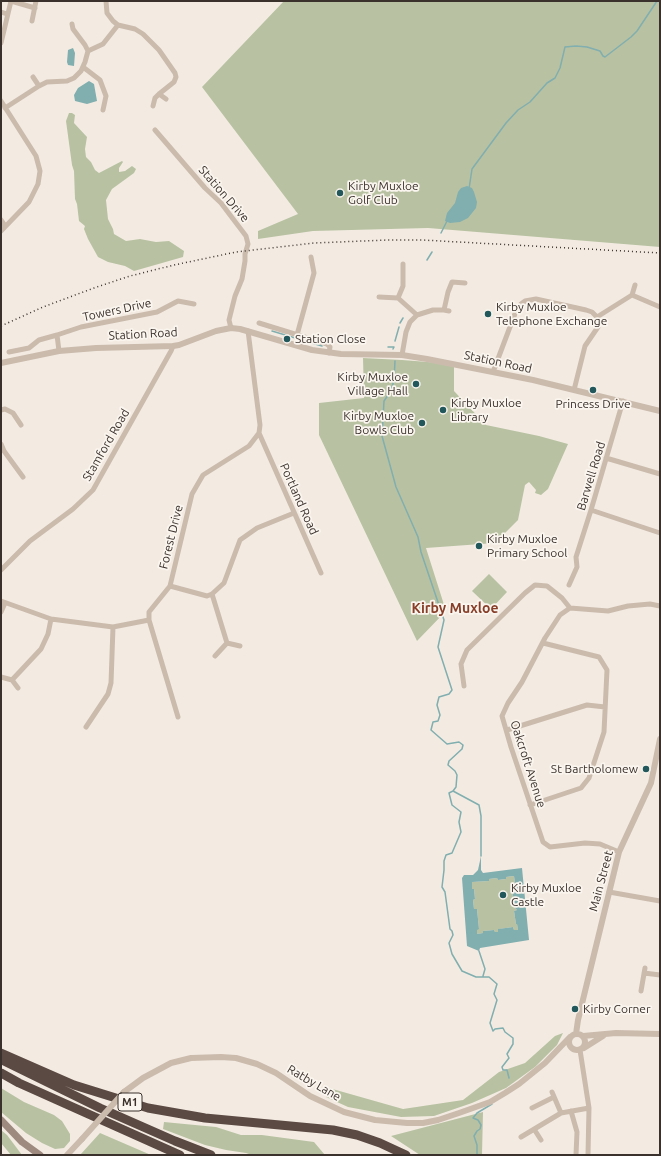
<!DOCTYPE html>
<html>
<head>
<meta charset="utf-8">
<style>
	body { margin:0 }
	#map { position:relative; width:661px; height:1156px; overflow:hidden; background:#f3ebe2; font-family:Ubuntu,sans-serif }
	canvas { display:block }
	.frame { position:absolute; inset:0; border:2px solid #3a302c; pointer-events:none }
</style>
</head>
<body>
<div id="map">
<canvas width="661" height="1156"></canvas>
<div class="frame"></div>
</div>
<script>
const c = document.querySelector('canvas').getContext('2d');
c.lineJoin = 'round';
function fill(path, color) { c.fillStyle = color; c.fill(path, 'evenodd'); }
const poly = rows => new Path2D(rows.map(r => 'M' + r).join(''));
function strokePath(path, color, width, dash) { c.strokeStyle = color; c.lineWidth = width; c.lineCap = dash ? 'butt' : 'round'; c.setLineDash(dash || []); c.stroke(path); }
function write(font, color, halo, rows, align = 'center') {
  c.font = font + ' Ubuntu,sans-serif'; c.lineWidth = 3.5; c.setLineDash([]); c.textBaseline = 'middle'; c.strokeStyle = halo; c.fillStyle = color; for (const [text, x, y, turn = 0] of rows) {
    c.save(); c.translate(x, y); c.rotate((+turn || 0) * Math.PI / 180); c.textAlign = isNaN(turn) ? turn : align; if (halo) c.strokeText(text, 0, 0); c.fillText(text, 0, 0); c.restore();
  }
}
const green = poly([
	[284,1,660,1,660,247,428,228,313,231,258,239,258,231,298,214,202,87],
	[69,113,72,113,75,115,74,123,87,137,85,149,86,157,91,162,95,170,99,173,122,161,123,162,119,168,119,172,125,171,132,166,136,169,134,173,112,189,106,200,108,219,113,229,114,234,126,241,140,239,156,242,169,241,184,251,183,257,134,271,125,266,108,262,98,257,88,239,84,229,85,226,79,221,77,204,75,199,74,171,72,165,66,121],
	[363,358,402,360,454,364,454,391,486,425,539,436,568,444,548,489,541,495,535,493,536,490,529,482,525,485,518,520,495,543,426,548,446,611,417,641,319,435,319,403,364,398],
	[489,574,507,592,491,609,472,591],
	[514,876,515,883,512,884,513,897,516,900,514,902,515,908,517,910,514,911,516,924,517,924,518,930,514,930,513,927,499,929,499,932,495,932,494,930,483,931,483,933,477,934,477,929,479,929,477,909,474,909,473,900,475,899,474,889,472,889,471,882,489,881,489,879,497,878,498,880,506,879,506,877],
	[563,1033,557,1045,535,1067,506,1088,472,1103,434,1116,401,1117,348,1107,326,1097,329,1088,403,1109,463,1100,499,1072,525,1063,555,1036],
	[1,1088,24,1102,54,1115,62,1121,70,1134,70,1141,64,1148,55,1149,42,1143,26,1133,1,1112],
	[483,1112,482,1155,420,1155,391,1136],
	[164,1122,216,1127,241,1135,262,1135,314,1142,325,1155,252,1155,246,1153,226,1150,205,1145,163,1129],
	[1,1130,7,1135,22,1155,11,1155,1,1143],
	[100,1133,151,1155,80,1155]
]);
const water = poly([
	[73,48,75,53,74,66,68,65,67,62,68,50],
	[89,81,94,84,97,101,87,104,75,101,74,95,78,88],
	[467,186,472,188,474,192,477,202,476,208,468,218,460,222,450,223,445,221,447,213,455,203,458,192,461,188],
	[481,856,481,870,483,873,522,868,529,940,480,948,479,951,467,946,462,878,464,875,473,875,478,870],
	[514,876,515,883,512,884,513,897,516,900,514,901,515,908,517,910,514,911,516,924,517,924,518,930,514,930,513,927,498,929,498,932,495,932,494,930,483,931,483,933,477,934,477,930,479,929,477,909,474,909,473,900,475,899,474,889,472,889,472,882,489,881,489,879,497,878,498,880,506,879,506,877]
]);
const stream = poly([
	[469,189,472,169,506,123,518,110,530,102,547,83,555,78,560,68,565,47,576,46,587,47,600,51,603,56,605,57,631,37,637,31,657,1],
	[441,233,447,221],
	[427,260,432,252],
	[400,323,403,318],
	[272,331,322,346],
	[395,341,399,327],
	[388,347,394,347,393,349],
	[395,361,394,380,391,391,384,401,382,436,396,487,418,537,421,552,444,620,438,647,452,690,449,694,439,697,437,705,440,715,438,721,433,722,431,730,447,744,459,742,463,745,462,749,449,761,448,765,455,771,457,775,456,787,453,791,449,793,452,805,461,812,459,822,461,832,452,853,446,855,444,861,444,870,442,887,445,892,450,929,452,931,453,935,449,943,452,954,462,971,476,977,489,977,497,984,494,994,497,1000,490,1023,493,1031,495,1029,503,1028,505,1032,513,1038,513,1044,507,1054,509,1058,502,1067,503,1070,507,1070,509,1078],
	[453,791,479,805,481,816,481,856],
	[479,951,485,969,483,976],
	[477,1155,477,1145,474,1136,477,1131,480,1129,481,1125,478,1120,473,1118,477,1113,492,1104]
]);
const minor = poly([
	[11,1,35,8],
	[106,1,107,13,113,21,118,25,135,29,143,34,159,50,175,73,176,77,174,82,159,94,155,98,153,106],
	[1,12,7,14],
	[32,21,36,1],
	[1,43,11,1],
	[88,51,103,44,118,25],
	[83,67,100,80,106,96,103,110],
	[33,77,39,86],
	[159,94,166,99],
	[1,101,36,156,40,171,38,184,29,202,1,231],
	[5,108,39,86,47,82,67,81,74,78,81,71,85,62,88,51,85,45,73,29,72,24],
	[155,130,205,188,221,203,246,236,248,244,245,254,245,261,242,279,235,296,229,320,231,328],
	[1,220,5,226],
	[403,264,403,286,398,298,417,315],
	[632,295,635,285],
	[379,297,398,298],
	[444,310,448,292,452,282,465,283],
	[597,317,632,295,660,307],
	[259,323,327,344,330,347,329,353],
	[297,335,314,273,311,257],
	[59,351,57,335,81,327,157,312,178,301,194,304],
	[9,352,29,348,39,340,57,335],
	[402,355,406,332,410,322,417,315,433,310,444,310,449,311],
	[493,372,516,311,521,304,525,301,536,299,586,310,592,312,597,317,599,321,598,327,585,346,574,390],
	[1,410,5,409,13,413,21,425],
	[259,433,321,573],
	[1,444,4,451,23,477],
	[606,458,660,474],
	[591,510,660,533],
	[1,570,30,541,73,509,93,490,171,351,173,346],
	[569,585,577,567,576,557,591,510,623,401],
	[170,586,207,596,212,594,224,583,240,540,257,528,294,513],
	[212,594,227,643,240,646],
	[1,601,51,619,113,627,149,620,149,612,170,586,192,494,203,475,249,446,259,433,260,425,248,331],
	[570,608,560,615,545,638,522,682,508,703,502,716,511,747,543,842,550,847,585,843,600,844,619,852],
	[570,608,608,611,628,606,650,604,660,606],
	[1,612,5,603],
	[149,620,178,717],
	[215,656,227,643],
	[1,677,12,680,41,649,48,634,51,619],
	[12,680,18,688],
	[464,686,461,664,467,650,525,593,535,585,547,586,562,598,570,608],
	[86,727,108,694,111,683,113,627],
	[507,730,587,705,605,707],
	[530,805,581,788,589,778,604,732,607,670,599,657,543,643],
	[609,892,660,901],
	[644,973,660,975],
	[641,991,645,968],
	[580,1050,589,1108,588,1155],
	[552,1092,561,1113],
	[532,1108,554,1097],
	[571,1111,577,1132,576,1155],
	[534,1129,541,1140],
	[521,1137,561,1113,589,1108]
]);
const tertiary = poly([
	[1,363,59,351,96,348,173,346,179,345,216,331,231,328,240,329,312,350,341,354,402,355,427,359,533,380,660,411],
	'569 1042a8 8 0 1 1 16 0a8 8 0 1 1-16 0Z',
	[576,1034,578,1020,619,852,651,783,660,739],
	[583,1036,616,1033,660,1034],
	[584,1048,603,1036],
	[124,1092,143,1078,171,1063,191,1058,221,1057,236,1058,257,1064,276,1073,310,1096,344,1112,375,1120,407,1123,423,1123,438,1120,459,1113,490,1102,505,1093,519,1084,545,1063,570,1037],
	[67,1155,82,1139]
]);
const secondary = poly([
	[1,1120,22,1142,40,1155]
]);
const motorway = poly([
	[1,1053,74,1085,148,1108,205,1118,333,1130,357,1135,380,1143,406,1155],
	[2,1060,100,1108,175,1141,211,1155],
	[1,1073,19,1083,180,1155]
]);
const rail = poly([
	[1,326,43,307,94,288,130,276,174,265,236,252,314,243,388,240,422,240,660,253]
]);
const tertiaryBridge = poly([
	[82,1139,124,1092]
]);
const markers = [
	[340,193,4,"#22585b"],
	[488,314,4,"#22585b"],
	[287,339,4,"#22585b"],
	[416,384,4,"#22585b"],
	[593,390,4,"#22585b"],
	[443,410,4,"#22585b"],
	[422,423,4,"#22585b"],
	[479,546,4,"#22585b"],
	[646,769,4,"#22585b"],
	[503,895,4,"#22585b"],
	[575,1009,4,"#22585b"]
];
const shields = [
	[130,1102,24]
];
const shieldNames = [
	["M1",130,1102]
];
const poiNames = [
	["Kirby Muxloe",348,186],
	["Golf Club",348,200],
	["Kirby Muxloe",496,307],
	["Telephone Exchange",496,321],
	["Station Close",295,339],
	["Kirby Muxloe",408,377,"right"],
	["Village Hall",408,391,"right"],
	["Kirby Muxloe",451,403],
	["Library",451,417],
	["Princess Drive",593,404,"center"],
	["Kirby Muxloe",414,416,"right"],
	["Bowls Club",414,430,"right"],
	["Kirby Muxloe",487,539],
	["Primary School",487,553],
	["St Bartholomew",638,769,"right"],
	["Kirby Muxloe",511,888],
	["Castle",511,902],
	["Kirby Corner",583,1009]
];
const streetNames = [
	["Station Drive",224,194,49],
	["Towers Drive",117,310,-12],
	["Station Road",143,334,-3],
	["Station Road",498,362,12],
	["Stamford Road",106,445,-60],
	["Barwell Road",591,476,-73],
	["Portland Road",299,499,66],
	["Forest Drive",171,537,-76],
	["Oakcroft Avenue",528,764,72],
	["Main Street",601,881,-75],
	["Ratby Lane",314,1083,30]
];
const quarterNames = [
	["Kirby Muxloe",455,608]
];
fill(green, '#b8c2a2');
fill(water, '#81aeaf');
strokePath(stream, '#81aeaf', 1.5);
strokePath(minor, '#cbbbad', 5);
strokePath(tertiary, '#cbbbad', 6);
strokePath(secondary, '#9f8a7f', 7);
strokePath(motorway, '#5b4a43', 9);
strokePath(rail, '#3a302c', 1.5, [1, 3]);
strokePath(tertiaryBridge, '#cbbbad', 6);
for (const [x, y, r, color] of markers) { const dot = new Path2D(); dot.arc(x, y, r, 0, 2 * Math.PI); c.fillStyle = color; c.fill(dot); strokePath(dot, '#faf5ee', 1.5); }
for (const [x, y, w] of shields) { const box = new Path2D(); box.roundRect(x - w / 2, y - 9, w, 18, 3); c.fillStyle = '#faf5ee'; c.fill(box); strokePath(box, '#3a302c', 1); }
write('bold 11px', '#3a302c', null, shieldNames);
write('12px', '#3a302c', '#faf5ee', poiNames, 'left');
write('12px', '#3a302c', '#faf5ee', streetNames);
write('bold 14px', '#873d27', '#faf5ee', quarterNames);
</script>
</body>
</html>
